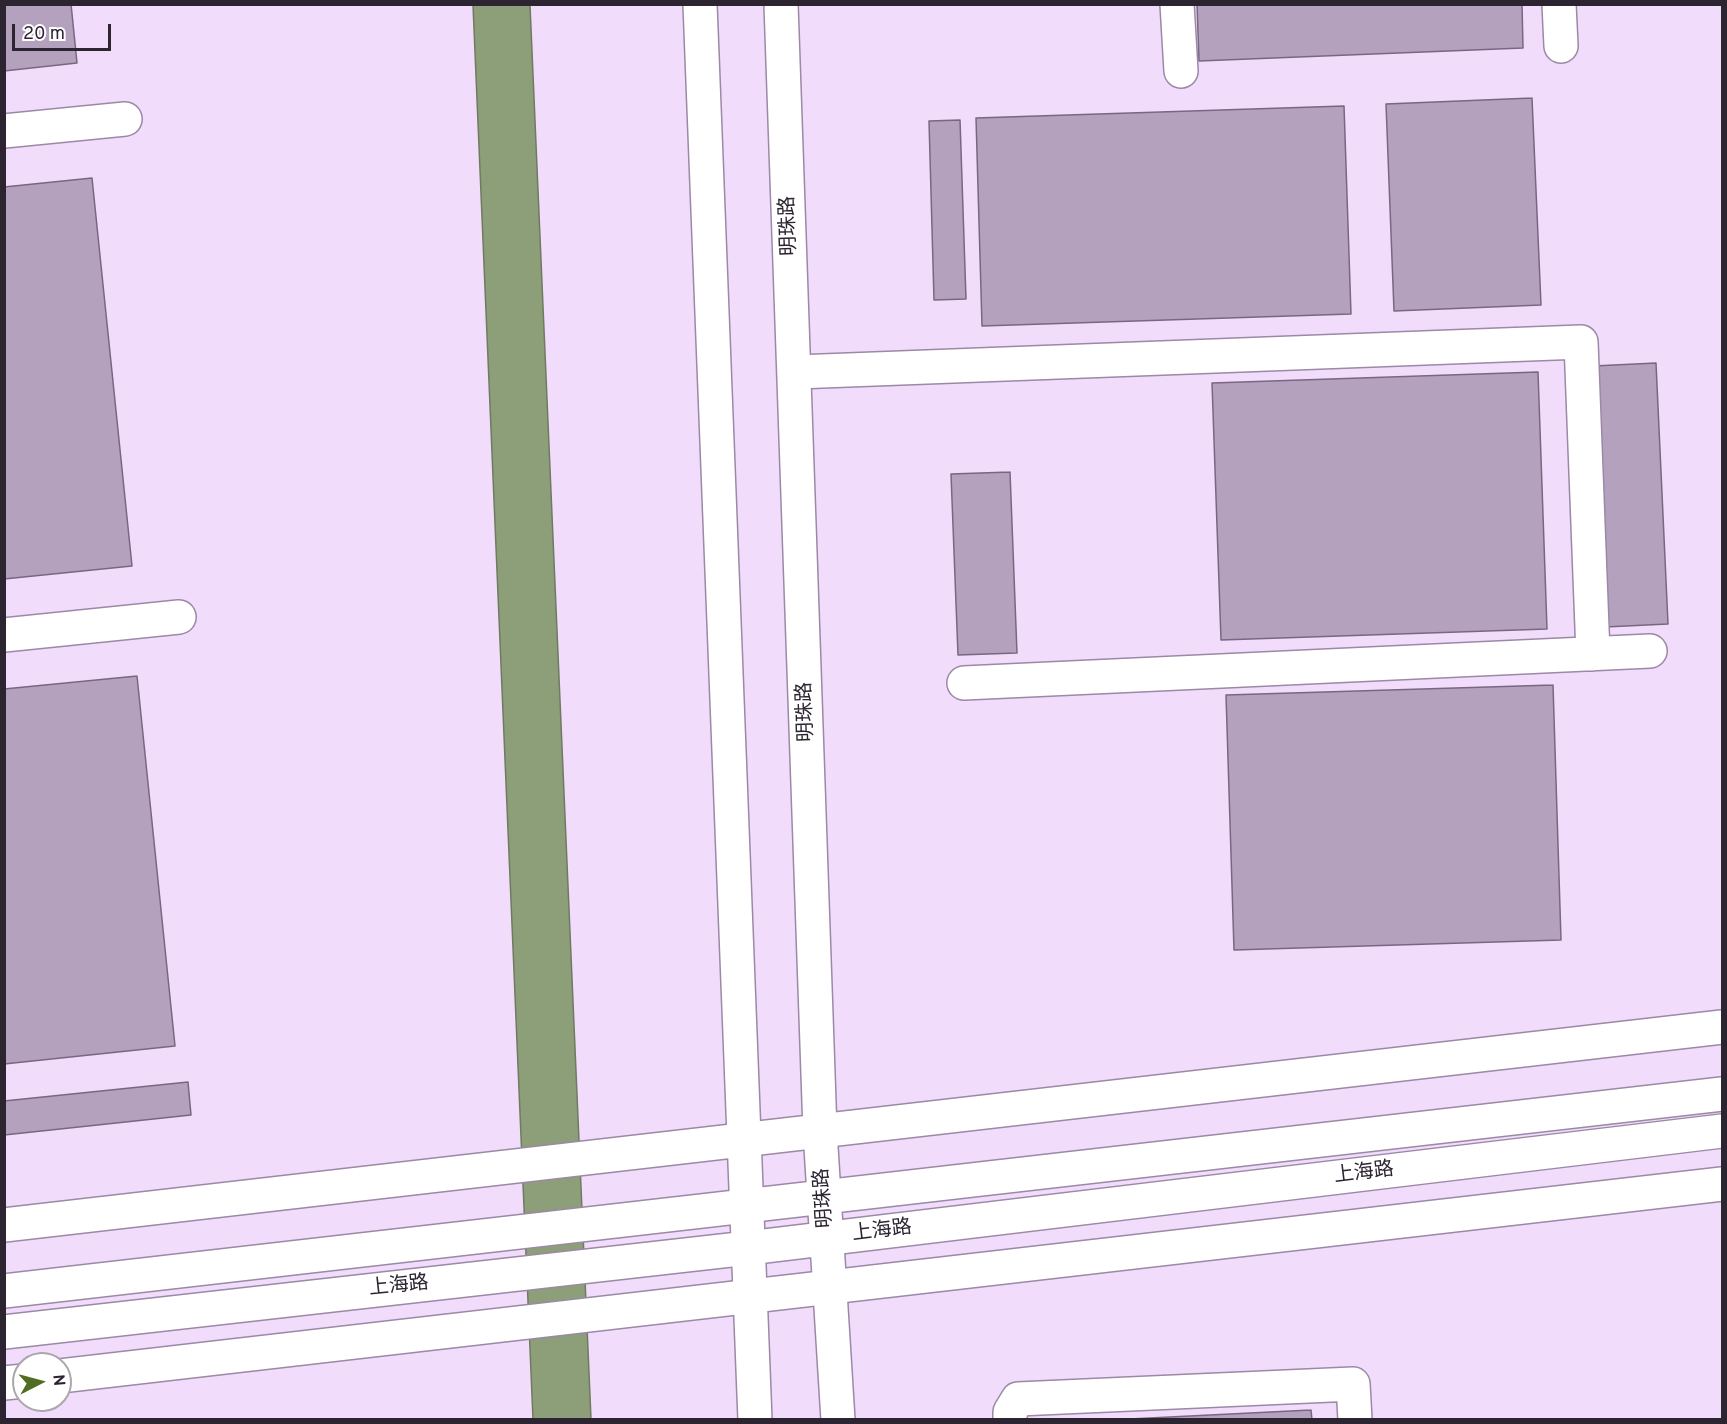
<!DOCTYPE html>
<html>
<head>
<meta charset="utf-8">
<style>
	body { margin:0 }
	#map { position:relative; width:1727px; height:1424px; overflow:hidden; background:#f1dcfb; font-family:Overpass,sans-serif }
	canvas { display:block }
	.frame { position:absolute; inset:0; border:6px solid #2c2430; pointer-events:none }
	.north { position:absolute; left:12px; top:1352px; width:60px; height:60px; box-sizing:border-box; background:#fff; border:2px solid #aba7ac; border-radius:50%; rotate:84deg; font-size:16px; font-weight:700; line-height:24px; text-align:center; color:#2c2430 }
	.north::after { content:''; display:block; margin:auto; width:21px; height:27px; background:#506d21; clip-path:polygon(50% 0,100% 100%,50% 72%,0 100%) }
	.scale { position:absolute; left:12px; top:24px; width:99px; height:27px; box-sizing:border-box; border:3px solid #2c2430; border-top:0; padding-left:8px; font-size:18px; line-height:21px; white-space:nowrap; color:#2c2430; -webkit-text-stroke:4px #fff; paint-order:stroke }
</style>
</head>
<body>
<div id="map">
<canvas width="1727" height="1424"></canvas>
<div class="frame"></div>
<div class="north">N</div>
<div class="scale">20 m</div>
</div>
<script>
const c = document.querySelector('canvas').getContext('2d');
c.lineJoin = 'round';
function fill(path, color) { c.fillStyle = color; c.fill(path, 'evenodd'); }
const poly = rows => new Path2D(rows.map(r => 'M' + r).join(''));
function strokePath(path, color, width, dash) { c.strokeStyle = color; c.lineWidth = width; c.lineCap = dash ? 'butt' : 'round'; c.setLineDash(dash || []); c.stroke(path); }
function write(font, color, halo, rows, align = 'center') {
  c.font = font + ' Overpass,"Noto Sans SC",sans-serif'; c.lineWidth = 4.5; c.setLineDash([]); c.textBaseline = 'middle'; c.strokeStyle = halo; c.fillStyle = color; for (const [text, x, y, turn = 0] of rows) {
    c.save(); c.translate(x, y); c.rotate((+turn || 0) * Math.PI / 180); c.textAlign = isNaN(turn) ? turn : align; if (halo) c.strokeText(text, 0, 0); c.fillText(text, 0, 0); c.restore();
  }
}
const water = poly([
	[473,5,530,5,591,1419,533,1419,473,5]
]);
const building = poly([
	[4,4,71,4,77,63,4,71,4,4],
	[1197,4,1522,4,1523,48,1199,61,1197,4],
	[1532,98,1541,305,1394,311,1386,104,1532,98],
	[1344,106,1351,314,982,326,976,118,1344,106],
	[960,120,966,299,934,300,929,121,960,120],
	[92,178,132,566,4,579,4,187,92,178],
	[1656,363,1668,624,1605,627,1593,366,1656,363],
	[1538,372,1547,629,1221,640,1212,383,1538,372],
	[1010,472,1017,653,958,655,951,474,1010,472],
	[137,676,175,1046,4,1064,4,689,137,676],
	[1553,685,1561,940,1234,950,1226,695,1553,685],
	[188,1082,191,1115,4,1135,4,1101,188,1082],
	[1311,1410,1312,1420,1109,1420,1311,1410]
]);
const minor = poly([
	[1177,4,1181,71],
	[1559,4,1561,46],
	[4,131,125,119],
	[796,372,1581,342,1593,654],
	[4,635,179,617],
	[964,683,1650,651],
	[4,1225,1722,1027],
	[60,1376,1722,1184],
	[4,1383,24,1381],
	[1010,1420,1010,1412,1018,1399,1353,1384,1355,1420]
]);
const major = poly([
	[700,4,755,1420],
	[781,4,820,1131,838,1420],
	[4,1291,1722,1094],
	[4,1332,748,1248,1722,1131]
]);
const streetNames = [
	["明珠路",790,226,-92],
	["明珠路",807,712,-92],
	["上海路",1364,1174,-7],
	["明珠路",825,1198,-94],
	["上海路",882,1232,-7],
	["上海路",399,1287,-6]
];
fill(water, '#8d9f78');
strokePath(water, '#707a62', 1.5);
fill(building, '#b4a1be');
strokePath(building, '#796782', 1.5);
strokePath(minor, '#9b89a5', 36);
strokePath(major, '#9b89a5', 36);
strokePath(minor, '#fff', 33);
strokePath(major, '#fff', 33);
write('20px', '#2c2430', '#fff', streetNames);
</script>
</body>
</html>
